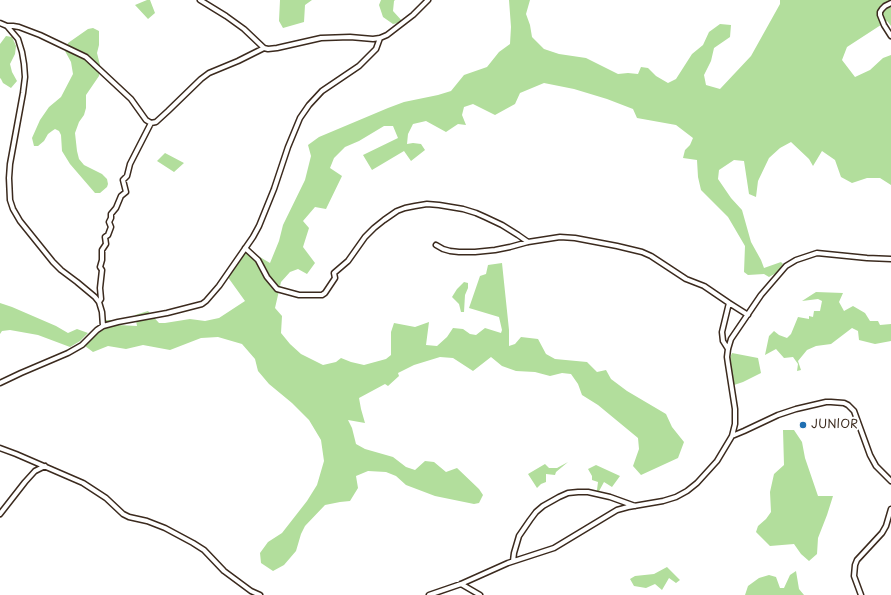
<!DOCTYPE html>
<html>
<head>
<meta charset="utf-8">
<style>
	body { margin:0 }
	canvas { display:block; background:#fff }
</style>
</head>
<body>
<canvas width="891" height="595"></canvas>
<script>
const c = document.querySelector('canvas').getContext('2d');
c.lineJoin = 'round';
function fill(path, color) { c.fillStyle = color; c.fill(path, 'evenodd'); }
const poly = rows => new Path2D(rows.map(r => 'M' + r).join(''));
function strokePath(path, color, width, dash) { c.strokeStyle = color; c.lineWidth = width; c.lineCap = dash ? 'butt' : 'round'; c.setLineDash(dash || []); c.stroke(path); }
function write(font, color, halo, rows, align = 'center') {
  c.font = font + ' "Playpen Sans",sans-serif'; c.lineWidth = 4; c.setLineDash([]); c.textBaseline = 'middle'; c.strokeStyle = halo; c.fillStyle = color; for (const [text, x, y, turn = 0] of rows) {
    c.save(); c.translate(x, y); c.rotate((+turn || 0) * Math.PI / 180); c.textAlign = isNaN(turn) ? turn : align; if (halo) c.strokeText(text, 0, 0); c.fillText(text, 0, 0); c.restore();
  }
}
const green = poly([
	[147,0,150,0,155,13,148,19,135,5],
	[280,0,312,0,305,5,304,22,283,28,279,21],
	[381,0,395,0,394,1,393,11,403,22,393,24,383,17,379,5],
	[509,0,530,0,526,14,530,25,532,37,544,49,559,54,586,58,618,74,628,73,638,74,641,67,648,68,656,76,668,83,676,79,692,54,703,45,709,32,720,24,731,25,730,37,714,48,711,61,704,75,706,85,720,89,751,56,780,4,780,0,891,0,891,26,887,21,847,47,842,60,855,77,870,70,883,58,891,55,891,185,880,178,867,178,852,183,841,177,835,160,822,151,813,166,809,159,791,142,780,148,769,158,758,181,756,197,749,194,744,161,734,160,719,170,718,179,731,198,742,210,751,242,761,260,764,268,781,262,783,264,778,272,769,277,764,274,748,275,744,272,745,246,728,217,701,190,698,177,697,160,683,158,685,150,690,145,693,138,676,125,637,118,633,109,607,99,574,89,544,83,520,93,515,104,495,115,473,104,464,107,462,115,466,125,458,124,446,132,426,121,413,124,408,134,407,144,413,143,421,144,425,150,411,161,404,151,372,170,363,155,398,138,393,126,384,126,359,141,345,147,334,158,330,168,342,176,326,209,315,207,303,221,309,228,303,247,315,263,307,274,298,269,290,272,281,282,275,308,282,316,281,333,290,344,301,354,323,365,336,362,341,358,351,362,364,365,386,359,391,355,391,332,394,323,415,327,429,322,426,345,437,346,447,337,453,328,463,329,470,334,476,335,485,328,501,333,502,330,499,317,469,308,480,276,486,274,488,265,502,263,509,330,509,346,515,344,521,337,538,339,546,354,555,359,587,362,597,372,606,370,611,379,627,391,666,414,672,427,684,442,678,458,641,475,633,466,639,449,638,438,598,405,582,395,578,384,571,374,562,373,550,376,535,372,516,371,502,366,491,357,473,371,453,358,440,357,414,365,398,373,399,376,388,386,385,384,359,398,361,409,365,423,348,420,352,428,356,444,365,449,393,457,406,467,415,470,425,461,434,462,446,472,457,468,479,489,483,495,479,503,474,504,435,496,406,485,396,476,386,472,368,471,356,476,358,488,350,501,340,502,325,505,305,526,301,534,296,551,284,565,273,571,261,563,260,553,268,542,282,533,307,501,317,485,324,461,321,440,309,420,292,403,269,384,258,371,255,359,242,344,218,337,201,338,170,350,143,345,126,349,108,346,93,352,85,346,86,344,102,330,105,320,112,320,118,325,137,326,135,315,148,311,159,323,165,323,190,319,205,321,219,318,245,301,227,276,248,250,270,263,279,241,283,225,305,180,311,156,308,145,319,137,388,108,404,102,438,95,451,91,464,75,487,67,499,52,510,44,511,27],
	[93,28,99,31,99,45,97,53,100,65,99,76,86,95,86,108,84,115,79,122,75,133,77,151,79,159,84,165,102,174,107,179,108,184,107,187,100,193,95,193,70,164,62,151,61,135,59,131,55,129,52,131,48,134,44,141,38,146,34,146,32,138,40,120,49,107,61,97,73,74,71,62,65,51,68,43,88,29],
	[6,36,12,37,16,46,15,54,10,64,12,72,17,81,11,88,3,83,1,79,0,78,0,44],
	[165,153,184,163,174,172,157,161],
	[464,282,468,283,468,288,465,295,464,312,461,312,459,304,452,297,457,289],
	[816,292,843,293,839,302,844,311,853,306,865,313,870,321,878,321,880,325,891,324,891,341,875,344,859,340,858,331,852,328,831,344,816,346,807,350,798,361,801,370,797,371,798,364,793,357,784,358,776,349,765,355,769,336,774,331,779,335,787,338,791,334,798,317,809,319,809,316,813,317,814,311,820,311,822,301,818,299,802,301],
	[0,303,12,307,56,326,68,333,77,329,88,333,80,341,70,347,38,335,10,330,2,331,0,334],
	[732,353,758,358,761,373,743,382,734,385,729,360],
	[783,430,794,430,802,442,805,458,818,496,833,496,827,515,818,538,817,554,809,561,801,554,794,544,770,546,756,532,758,526,766,519,771,512,770,492,774,474,784,465],
	[568,462,556,472,555,475,546,474,546,482,541,484,537,488,528,474,545,464,549,468,557,468],
	[596,465,620,476,612,487,604,482,598,493,597,490,598,482,592,480,592,476,588,469],
	[667,567,680,580,676,583,669,578,662,590,655,584,646,588,634,586,630,579,635,576,654,574],
	[796,571,799,589,804,595,745,595,748,586,759,578,769,575,776,577,780,588,784,588,790,575]
]);
const minor = poly([
	[200,0,226,16,244,29,264,48,268,49,277,48,321,38,350,37,373,39,380,38,387,35,413,15,428,0],
	[891,3,885,6,882,9,880,12,880,15,884,25,891,36],
	[0,23,7,26,18,39,22,52,24,64,25,77,23,93,10,164,9,178,10,200,13,209,20,221,53,262,61,270,77,282,95,297,99,302,102,312,103,326],
	[7,26,13,26,19,27,40,35,86,57,131,99,146,120,151,123,156,122,168,111,201,79,209,73,238,61,264,48],
	[436,245,443,249,450,251,459,252,475,252,495,250,510,247,528,242,560,237,575,238,617,246,642,252,651,256,686,279,704,286,729,303,748,315],
	[245,248,258,260,267,277,277,289,299,295,322,295,325,293,335,278,334,273,348,261,365,237,374,228,384,220,397,211,405,208,415,206,427,204,439,205,463,209,476,213,485,217,502,225,518,235,528,242],
	[99,302,101,299,100,288,102,270,100,267,102,260,102,250,106,244,105,237,108,235,111,227,109,222,111,218,111,214,116,208,121,196,126,192,123,180,127,176,130,164,151,123],
	[728,349,723,341,722,332,729,303],
	[0,383,21,373,68,353,82,345,97,330,103,326,118,322,167,313,202,304,206,301,219,286,253,237,259,226,274,189,288,147,300,118,309,105,322,91,359,66,376,49,380,38],
	[732,436,744,431,778,415,796,409,826,402,831,402,844,403,848,405,854,411,870,455,876,466,891,481],
	[0,448,16,454,83,483,106,498,123,514,129,517,147,521,165,528,193,543,204,550,224,571,251,591,260,595],
	[0,514,25,482,35,471,45,466],
	[513,561,514,553,519,536,530,520,536,512,543,506,559,497,568,493,578,492,588,492,610,497,635,506],
	[461,584,480,595],
	[429,595,461,584,508,563,554,548,617,510,628,507,663,501,676,497,687,491,697,483,717,461,732,436,735,424,735,409,728,364,727,357,728,349,731,339,761,295,786,266,796,260,817,253,867,258,891,259],
	[861,595,854,576,855,565,857,560,882,533,886,526,891,509]
]);
const markers = [
	[803,425,4,"#1f6fb2"]
];
const poiNames = [
	["JUNIOR",811,425]
];
fill(green, '#b2de9c');
strokePath(minor, '#3b2a1e', 7);
strokePath(minor, '#fff', 4);
for (const [x, y, r, color] of markers) { const dot = new Path2D(); dot.arc(x, y, r, 0, 2 * Math.PI); c.fillStyle = color; c.fill(dot); strokePath(dot, '#fff', 1.5); }
write('12px', '#3b2a1e', '#fff', poiNames, 'left');
</script>
</body>
</html>
